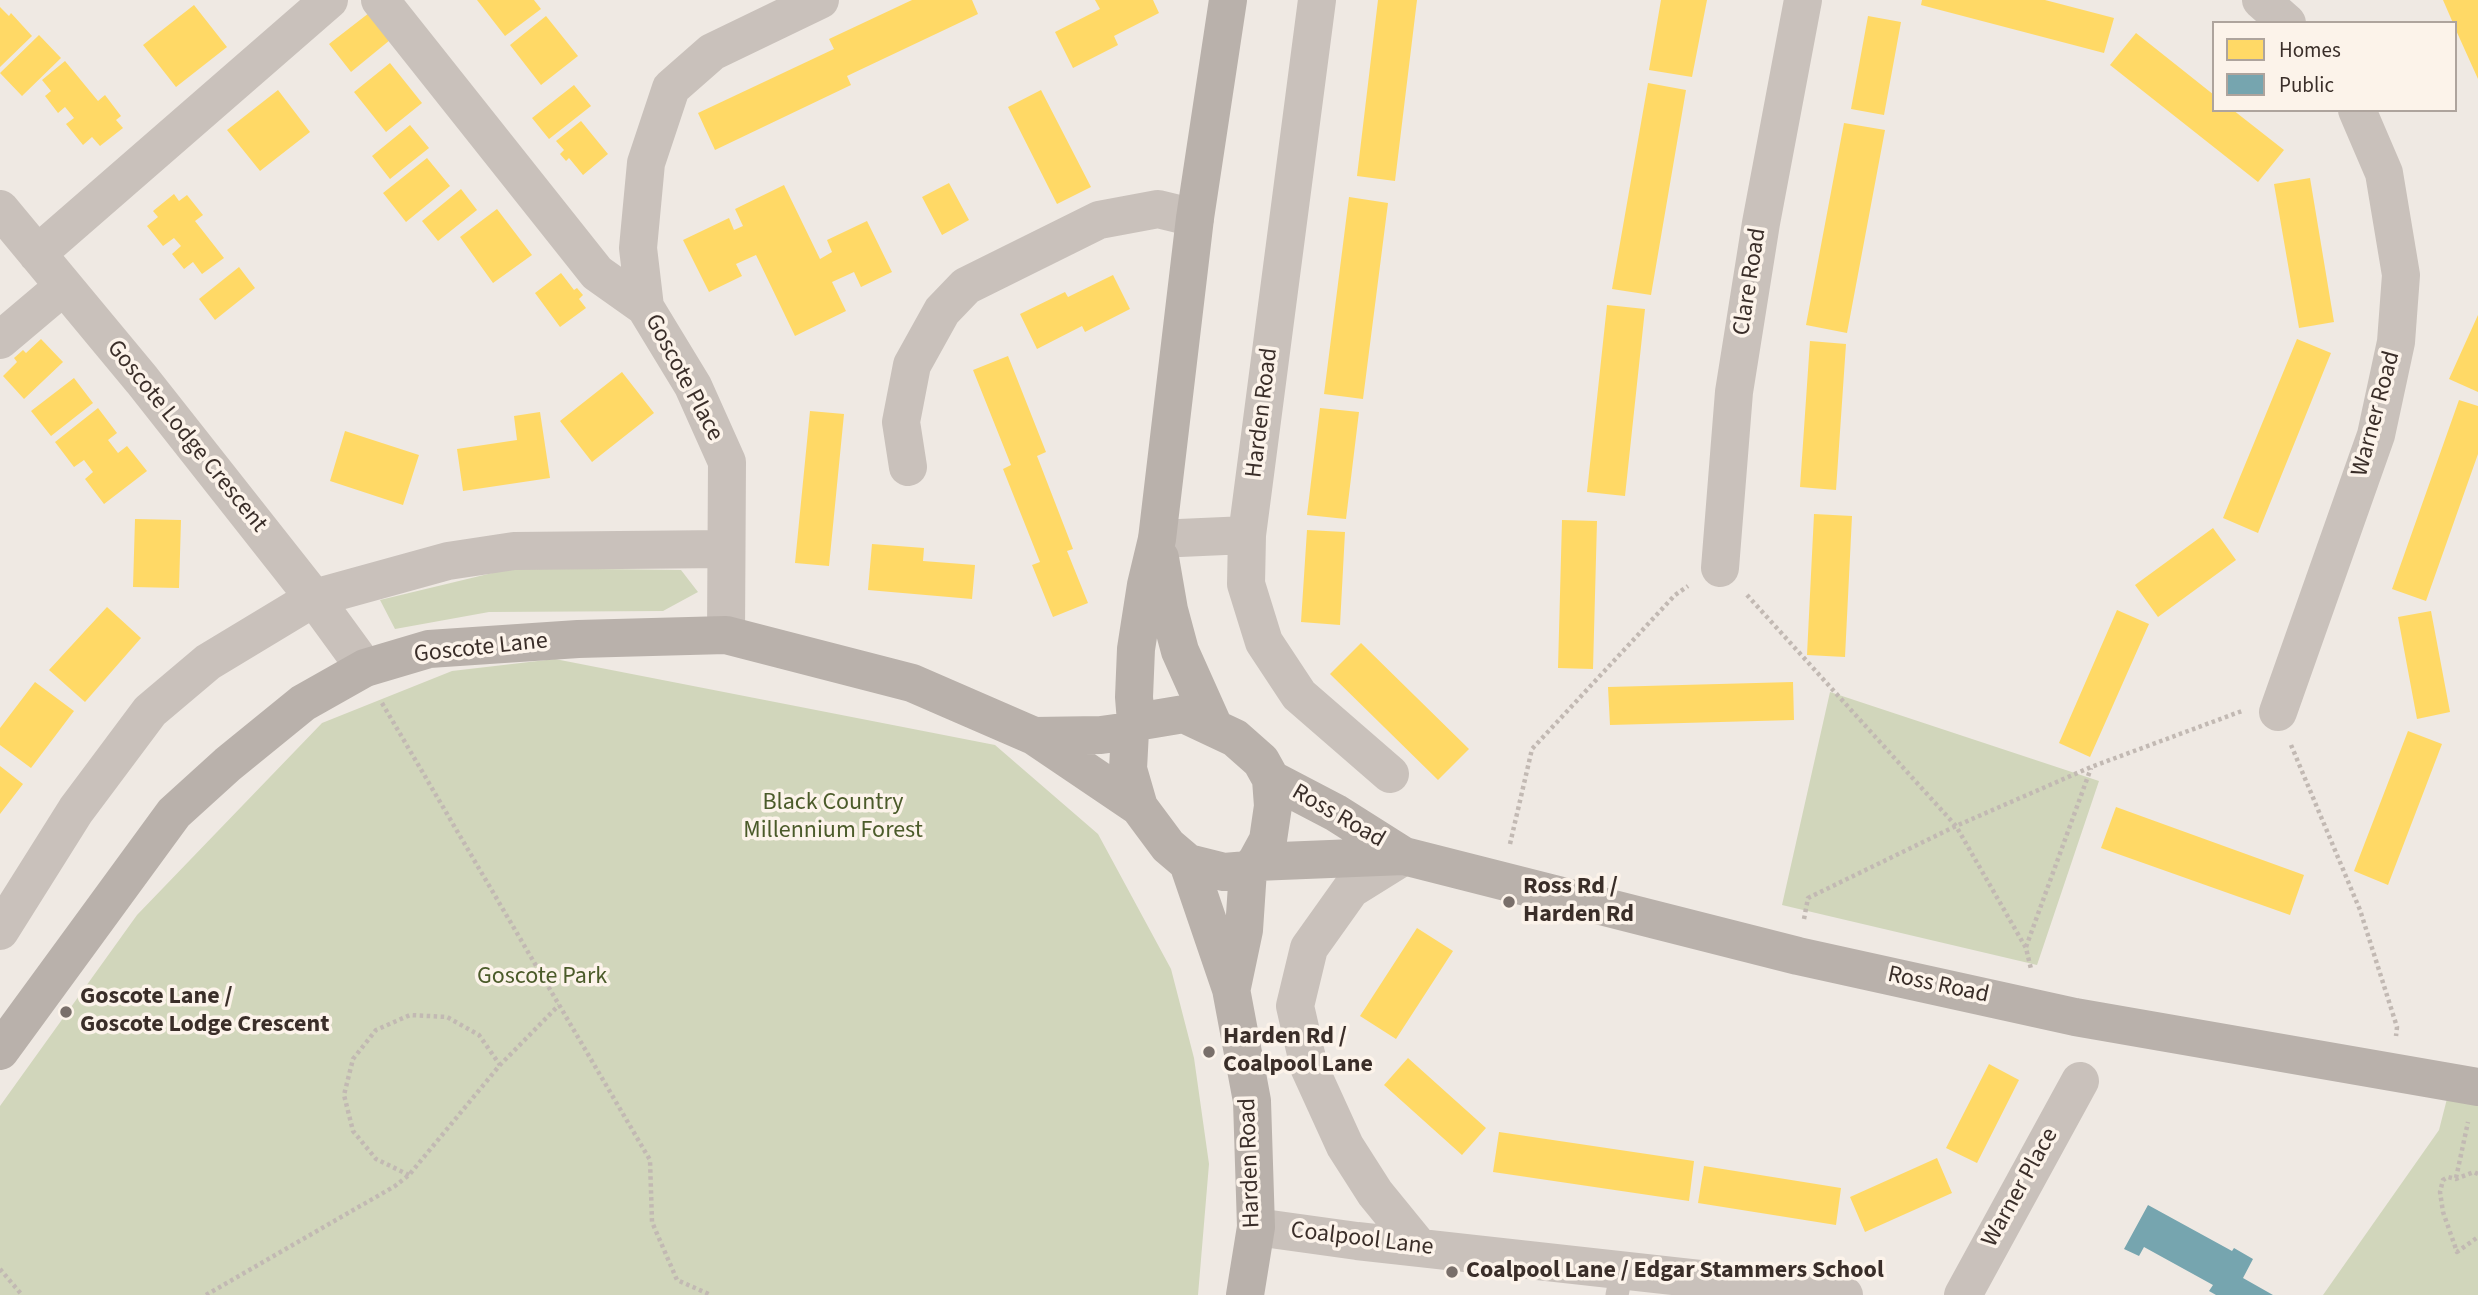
<!DOCTYPE html>
<html>
<head>
<meta charset="utf-8">
<style>
	body { margin:0 }
	#map { position:relative; width:2478px; height:1295px; overflow:hidden; background:#efe9e3; font-family:"Source Sans 3",sans-serif }
	canvas { display:block }
	.legend { position:absolute; left:2212px; top:21px; width:245px; height:91px; box-sizing:border-box; background:#fcf3ea; border:2px solid #aea49d; margin:0; padding:9px 12px; list-style:none; font-size:21px; color:#3a2e29 }
	.legend li { display:flex; align-items:center; gap:14px; height:35px }
	.legend b { width:35px; border:2px solid #aea49d }
</style>
</head>
<body>
<div id="map">
<canvas width="2478" height="1295"></canvas>
<ul class="legend">
<li><b style="height:19px;background:#ffd966"></b>Homes</li>
<li><b style="height:19px;background:#76a5af"></b>Public</li>
</ul>
</div>
<script>
const c = document.querySelector('canvas').getContext('2d');
c.lineJoin = 'round';
function fill(path, color) { c.fillStyle = color; c.fill(path, 'evenodd'); }
const poly = rows => new Path2D(rows.map(r => 'M' + r).join(''));
function strokePath(path, color, width, dash) { c.strokeStyle = color; c.lineWidth = width; c.lineCap = dash ? 'butt' : 'round'; c.setLineDash(dash || []); c.stroke(path); }
function write(font, color, halo, rows, align = 'center') {
  c.font = font + ' "Source Sans 3",sans-serif'; c.lineWidth = 7; c.setLineDash([]); c.textBaseline = 'middle'; c.strokeStyle = halo; c.fillStyle = color; for (const [text, x, y, turn = 0] of rows) {
    c.save(); c.translate(x, y); c.rotate((+turn || 0) * Math.PI / 180); c.textAlign = isNaN(turn) ? turn : align; if (halo) c.strokeText(text, 0, 0); c.fillText(text, 0, 0); c.restore();
  }
}
const green = poly([
	[513,568,681,570,698,592,663,611,489,612,395,629,380,600],
	[555,659,995,745,1098,834,1171,969,1194,1058,1209,1164,1198,1295,0,1295,0,1106,137,915,322,723,452,671],
	[1830,692,2099,781,2037,965,1782,905],
	[2449,1091,2478,1099,2478,1295,2323,1295,2439,1130]
]);
const homes = poly([
	[477,0,534,0,541,9,505,36],
	[912,0,972,0,978,14,847,76,851,85,715,150,698,113,834,49,829,39],
	[1095,0,1153,0,1159,13,1114,36,1118,45,1073,68,1055,32,1100,9],
	[1378,0,1417,0,1395,181,1357,176],
	[1661,0,1707,0,1692,77,1649,70],
	[1922,0,2045,0,2114,18,2104,53,1921,5],
	[2443,0,2478,0,2478,79,2455,28,2455,23,2453,23],
	[194,5,227,47,176,87,143,45],
	[0,7,9,16,11,13,32,36,0,67],
	[369,13,390,40,351,72,329,44],
	[546,16,578,56,541,85,510,45],
	[1868,16,1901,22,1884,115,1851,109],
	[2136,33,2214,95,2214,110,2233,110,2284,150,2258,182,2110,65],
	[39,35,61,58,22,96,0,73],
	[65,61,98,101,105,95,121,116,116,120,123,128,100,146,92,137,83,145,66,124,74,118,65,107,58,113,45,96,51,91,42,80],
	[390,63,422,103,386,132,354,92],
	[1648,83,1686,90,1651,295,1612,289],
	[574,85,591,106,549,139,532,118],
	[278,90,310,132,260,171,227,130],
	[1041,90,1091,187,1057,204,1008,107],
	[581,121,608,154,583,175,569,158,566,161,560,154,564,150,556,141],
	[1844,123,1885,130,1847,333,1806,325],
	[410,125,429,148,390,179,372,156],
	[427,158,450,186,406,222,383,193],
	[2310,178,2334,322,2299,328,2274,184],
	[949,183,969,220,942,235,922,197],
	[784,185,820,259,832,252,827,240,867,221,892,272,861,287,854,272,832,282,846,311,795,336,756,255,736,264,742,276,709,292,683,240,729,218,734,230,743,226,735,209],
	[461,189,477,210,438,241,422,221],
	[174,194,179,201,187,195,203,215,195,221,224,258,202,274,193,262,184,269,172,254,181,246,174,238,163,246,147,226,158,217,153,211],
	[1349,197,1388,203,1363,399,1324,394],
	[497,209,532,255,493,283,460,237],
	[239,267,255,288,215,320,199,299],
	[561,273,574,290,577,288,583,295,579,299,586,308,560,327,535,293],
	[1113,275,1130,309,1085,332,1082,326,1037,349,1020,314,1065,292,1068,297],
	[1607,305,1645,309,1625,496,1587,492],
	[2478,315,2478,392,2449,379],
	[41,339,63,362,24,399,3,376,17,362,14,358,23,350,26,353],
	[2297,339,2331,353,2258,533,2223,518],
	[1810,341,1846,344,1836,490,1800,487],
	[1008,356,1046,452,1037,456,1073,549,1067,551,1088,603,1053,617,1032,565,1040,562,1003,469,1011,465,973,370],
	[622,372,654,413,592,462,560,421],
	[74,378,93,403,51,436,31,411],
	[2459,400,2478,406,2478,454,2426,601,2392,589],
	[98,408,117,433,108,440,118,453,127,446,147,471,104,504,85,479,93,472,84,460,74,467,55,442],
	[1320,408,1359,412,1346,519,1307,515],
	[810,411,844,414,829,566,795,563],
	[540,412,550,478,463,491,457,449,517,440,514,416],
	[345,431,419,455,403,505,330,481],
	[1814,514,1852,516,1845,657,1807,655],
	[135,519,181,520,179,588,133,587],
	[1562,520,1597,521,1593,669,1558,668],
	[2213,528,2236,560,2158,617,2135,585],
	[1307,530,1345,532,1340,625,1301,622],
	[872,544,924,548,923,561,975,565,972,599,868,590],
	[107,607,141,638,85,702,49,670],
	[2117,610,2149,624,2090,757,2059,743],
	[2431,611,2450,712,2417,719,2398,617],
	[1361,643,1469,749,1438,780,1330,674],
	[35,682,74,711,31,768,0,745,0,728],
	[1793,682,1794,720,1610,725,1608,687],
	[2408,731,2442,744,2388,885,2354,871],
	[0,766,23,784,0,814],
	[2116,807,2304,875,2290,915,2101,848],
	[1417,928,1453,951,1396,1039,1360,1016],
	[1408,1058,1486,1128,1462,1155,1384,1085],
	[1989,1064,2019,1080,1977,1163,1946,1148],
	[1499,1132,1694,1161,1689,1201,1493,1172],
	[1937,1158,1952,1193,1865,1232,1850,1197],
	[1704,1166,1841,1188,1836,1225,1698,1203]
]);
const public = poly([
	[2148,1205,2232,1251,2234,1248,2253,1259,2243,1278,2273,1295,2216,1295,2209,1291,2213,1285,2144,1247,2139,1256,2124,1249]
]);
const path = poly([
	[1747,595,1956,826,2026,948,2031,969],
	[382,703,650,1160,652,1222,677,1280,711,1295],
	[2291,745,2360,910,2397,1027,2396,1036],
	[1510,844,1532,749,1675,595,1688,586],
	[1804,919,1808,898,1956,826,2091,767,2242,711],
	[2026,947,2091,768],
	[2478,1174,2474,1172,2456,1179,2448,1177,2443,1180,2440,1192,2443,1212,2457,1252,2478,1237],
	[409,1175,376,1159,353,1131,344,1095,353,1059,376,1030,410,1015,447,1017,479,1035,500,1065],
	[2456,1178,2468,1122],
	[0,1269,22,1295],
	[206,1295,395,1186,409,1175,500,1065,559,1005]
]);
const lane = poly([
	[1617,1295,1622,1270]
]);
const street = poly([
	[380,0,597,273,645,307],
	[1317,0,1247,535,1246,584,1264,642,1299,695,1390,774],
	[2261,0,2287,23],
	[0,209,142,380,314,598,365,668],
	[37,254,329,0],
	[0,340,64,286],
	[908,467,901,422,912,365,942,311,966,286,1099,220,1158,209,1195,218],
	[1157,539,1247,535],
	[1720,568,1734,392,1761,223,1803,0],
	[726,635,727,462,693,386,645,307,638,248,646,163,671,88,712,52,820,0],
	[2278,712,2376,435,2396,342,2401,275,2384,173,2357,110],
	[1404,856,1351,889,1309,948,1295,1006,1309,1067,1345,1146,1375,1193,1419,1247],
	[0,931,76,810,150,711,208,662,314,598,448,561,514,551,725,549],
	[1256,1227,1357,1241,1844,1295],
	[1963,1295,2080,1081]
]);
const secondary = poly([
	[1160,558,1169,610,1180,651,1214,727],
	[1184,714,1235,738,1261,761,1271,779,1273,806,1268,840,1256,862,1248,870,1224,872,1188,863,1168,846,1139,807,1128,769,1130,731,1136,722,1184,714],
	[1136,722,1134,697,1136,649,1146,585,1157,539,1195,218,1228,0],
	[1034,736,1101,735,1130,731],
	[1271,779,1336,813,1404,856],
	[1256,862,1404,856,1798,956,2075,1017,2478,1087],
	[1188,863,1231,989,1252,1101,1256,1227,1245,1295],
	[1232,987,1244,930,1248,870],
	[0,1051,174,813,228,764,303,703,365,668,429,649,578,639,726,635,912,683,1034,736,1139,807]
]);
const markers = [
	[1509,902,7,"#796f6a"],
	[66,1012,7,"#796f6a"],
	[1209,1052,7,"#796f6a"],
	[1452,1272,7,"#796f6a"]
];
const streetNames = [
	["Clare Road",1751,282,-81],
	["Goscote Place",683,378,62],
	["Harden Road",1263,413,-83],
	["Warner Road",2377,414,-75],
	["Goscote Lodge Crescent",186,437,51],
	["Goscote Lane",481,649,-6],
	["Ross Road",1338,817,30],
	["Ross Road",1938,986,12],
	["Harden Road",1251,1163,-92],
	["Warner Place",2021,1188,-61],
	["Coalpool Lane",1362,1240,7]
];
const parkNames = [
	["Black Country",833,804],
	["Millennium Forest",833,832],
	["Goscote Park",542,978]
];
const poiNames = [
	["Ross Rd /",1523,888],
	["Harden Rd",1523,916],
	["Goscote Lane /",80,998],
	["Goscote Lodge Crescent",80,1026],
	["Harden Rd /",1223,1038],
	["Coalpool Lane",1223,1066],
	["Coalpool Lane / Edgar Stammers School",1466,1272]
];
fill(green, '#d1d6bb');
fill(homes, '#ffd966');
fill(public, '#76a5af');
strokePath(path, '#c2b9b3', 4.5, [3.5, 3.5]);
strokePath(lane, '#c9c1bb', 23);
strokePath(street, '#c9c1bb', 38);
strokePath(secondary, '#b9b1ab', 38);
for (const [x, y, r, color] of markers) { const dot = new Path2D(); dot.arc(x, y, r, 0, 2 * Math.PI); c.fillStyle = color; c.fill(dot); strokePath(dot, '#fcf3ea', 2.5); }
write('24px', '#3a2e29', '#fcf3ea', streetNames);
write('24px', '#4b5b2a', '#fcf3ea', parkNames);
write('bold 24px', '#3a2e29', '#fcf3ea', poiNames, 'left');
</script>
</body>
</html>
